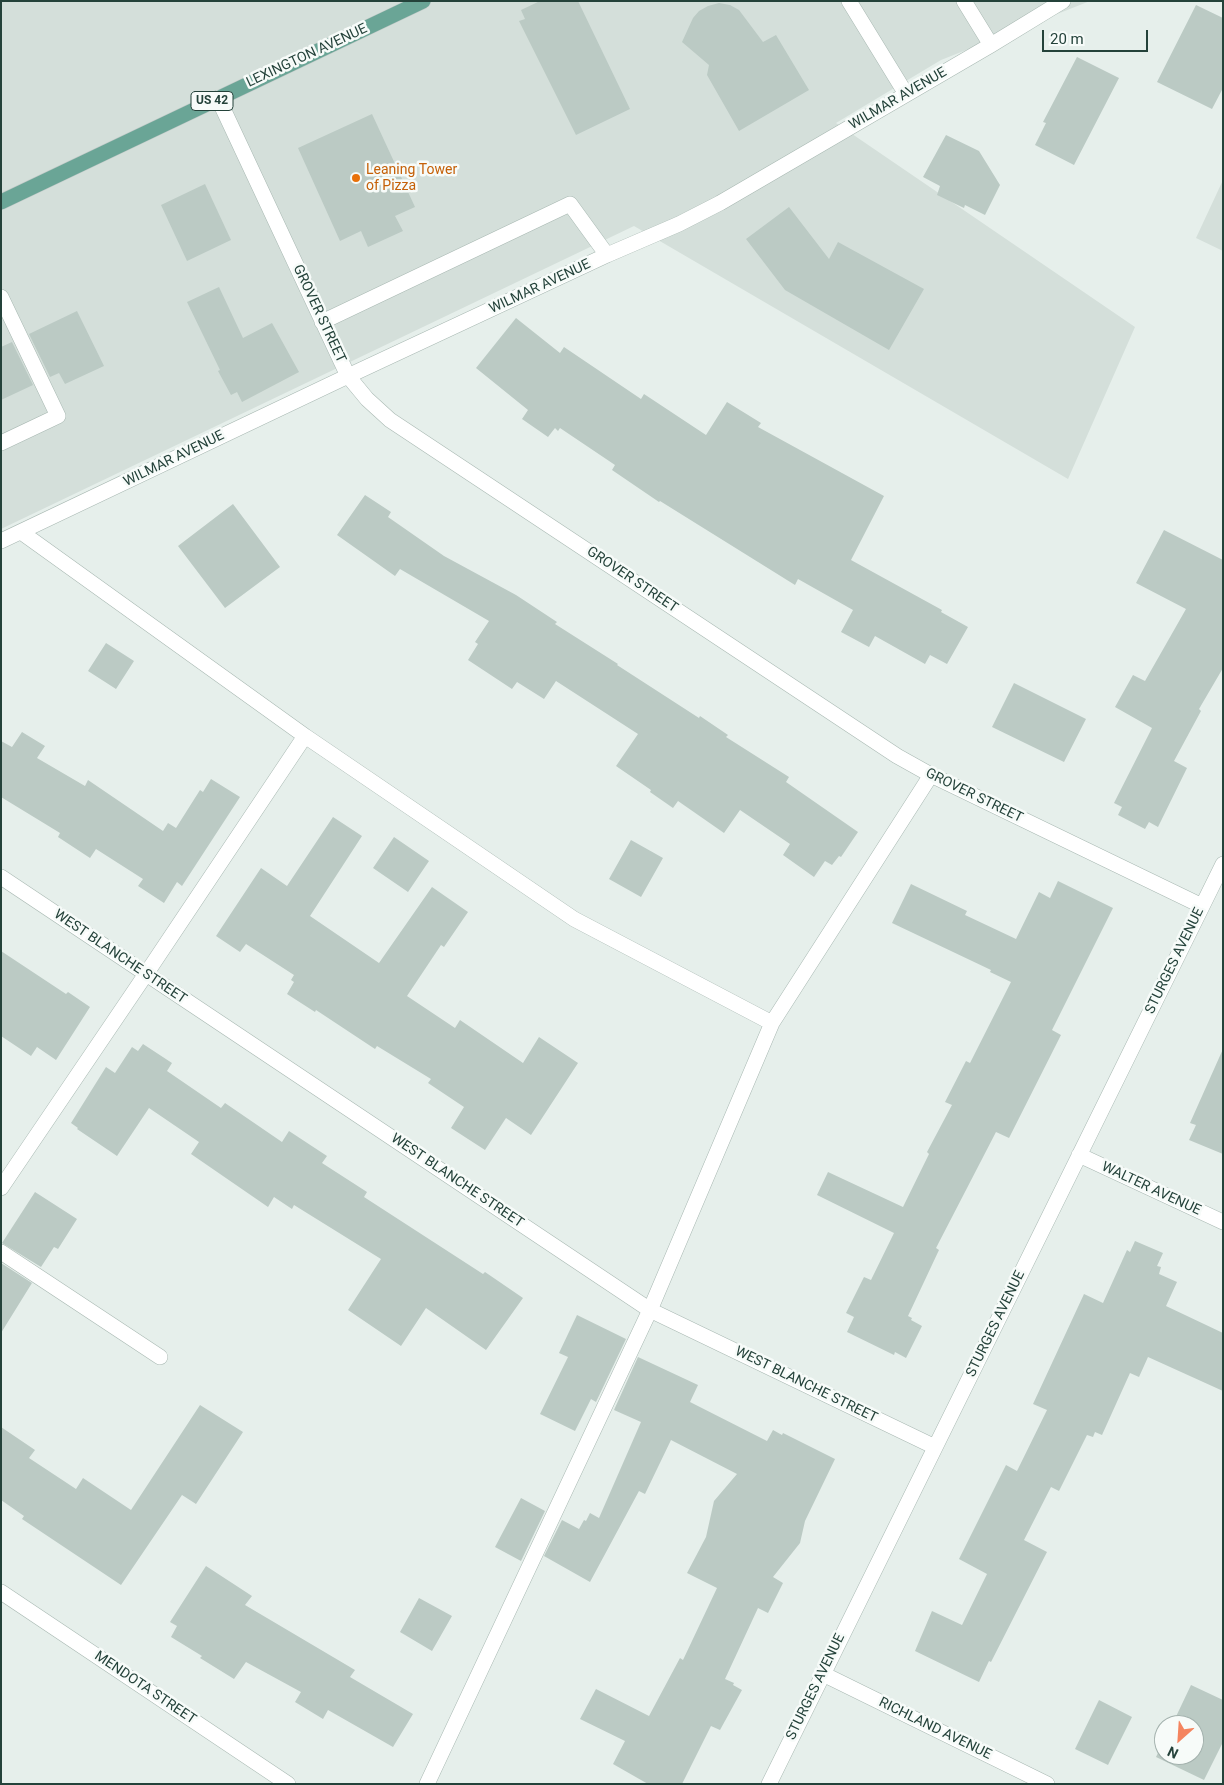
<!DOCTYPE html>
<html>
<head>
<meta charset="utf-8">
<style>
	body { margin:0 }
	#map { position:relative; width:1224px; height:1785px; overflow:hidden; background:#e6efeb; font-family:Roboto,sans-serif }
	canvas { display:block }
	.frame { position:absolute; inset:0; border:2px solid #24423a; pointer-events:none }
	.north { position:absolute; left:1154px; top:1715px; width:50px; height:50px; box-sizing:border-box; background:#f7fbf9; border:1px solid #a3b1ad; border-radius:50%; rotate:206deg; font-size:14px; font-weight:700; line-height:20px; text-align:center; color:#24423a }
	.north::after { content:''; display:block; margin:auto; width:18px; height:22px; background:#f4845f; clip-path:polygon(50% 0,100% 100%,50% 72%,0 100%) }
	.scale { position:absolute; left:1042px; top:30px; width:106px; height:22px; box-sizing:border-box; border:2px solid #24423a; border-top:0; padding-left:6px; font-size:15px; line-height:18px; white-space:nowrap; color:#24423a; -webkit-text-stroke:4px #f7fbf9; paint-order:stroke }
</style>
</head>
<body>
<div id="map">
<canvas width="1224" height="1785"></canvas>
<div class="frame"></div>
<div class="north">N</div>
<div class="scale">20 m</div>
</div>
<script>
const c = document.querySelector('canvas').getContext('2d');
c.lineJoin = 'round';
function fill(path, color) { c.fillStyle = color; c.fill(path, 'evenodd'); }
const poly = rows => new Path2D(rows.map(r => 'M' + r).join(''));
function strokePath(path, color, width, dash) { c.strokeStyle = color; c.lineWidth = width; c.lineCap = dash ? 'butt' : 'round'; c.setLineDash(dash || []); c.stroke(path); }
function write(font, color, halo, rows, align = 'center') {
  c.font = font + ' Roboto,sans-serif'; c.lineWidth = 5; c.setLineDash([]); c.textBaseline = 'middle'; c.strokeStyle = halo; c.fillStyle = color; for (const [text, x, y, turn = 0] of rows) {
    c.save(); c.translate(x, y); c.rotate((+turn || 0) * Math.PI / 180); c.textAlign = isNaN(turn) ? turn : align; if (halo) c.strokeText(text, 0, 0); c.fillText(text, 0, 0); c.restore();
  }
}
const built = poly([
	[1,1,1090,1,941,60,836,123,1135,327,1068,479,634,226,1,529],
	[1223,180,1223,251,1196,238]
]);
const building = poly([
	[540,1,578,1,630,109,576,135,519,21,525,19,521,10],
	[719,3,730,5,739,10,763,42,776,35,809,90,739,131,707,75,709,65,682,42,693,18,699,11,708,6],
	[1196,5,1223,18,1223,88,1212,109,1157,82],
	[1077,57,1119,78,1074,165,1035,145,1046,123,1043,122],
	[372,114,415,207,395,216,403,231,368,247,361,231,340,241,298,148],
	[946,135,979,151,1000,185,985,215,965,205,964,208,937,195,940,186,923,177],
	[205,184,231,240,187,261,161,205],
	[789,207,829,259,838,242,924,289,889,350,785,290,746,239],
	[219,287,243,338,272,323,299,372,242,402,237,392,231,395,218,371,220,370,187,302],
	[77,311,104,366,65,384,59,373,50,377,29,334],
	[516,318,560,353,564,347,641,399,644,394,706,435,727,402,761,423,758,427,884,496,851,560,942,610,941,612,968,627,947,664,930,655,925,664,875,636,869,647,841,632,853,610,798,579,795,585,660,501,659,502,612,470,615,465,560,428,558,431,555,428,548,437,522,419,528,410,476,368],
	[12,342,33,385,1,400,1,347],
	[365,495,391,512,388,517,444,556,516,595,557,622,555,624,618,664,617,665,699,718,700,716,728,735,726,737,789,777,786,782,858,832,841,857,839,856,832,865,825,861,814,877,783,855,790,844,740,810,724,833,678,801,673,808,650,792,651,790,616,766,638,734,556,681,544,699,517,682,512,689,468,660,478,644,475,642,489,621,400,569,395,576,337,535],
	[233,504,280,567,225,608,178,546],
	[1164,530,1223,560,1223,668,1199,709,1201,711,1174,761,1187,768,1158,827,1149,822,1145,829,1118,815,1122,807,1114,803,1152,728,1115,707,1133,675,1145,681,1186,609,1136,583],
	[106,643,134,661,116,689,88,671],
	[1014,683,1086,719,1064,762,992,727],
	[22,732,45,746,37,758,85,786,88,780,163,831,168,823,176,828,200,790,203,792,211,779,240,797,182,886,177,882,164,903,138,886,143,879,96,849,90,858,58,837,60,833,1,797,1,741,12,747],
	[333,817,362,836,310,916,379,963,432,887,468,912,444,947,441,945,407,996,455,1028,460,1020,523,1063,539,1037,578,1063,531,1135,506,1118,485,1150,451,1128,464,1107,428,1083,431,1079,377,1046,375,1049,316,1010,315,1012,287,994,294,982,291,980,294,975,246,944,240,952,216,936,261,868,287,886],
	[394,837,429,861,408,892,373,868],
	[631,840,663,858,641,897,609,879],
	[1058,881,1113,908,1052,1030,1061,1035,1009,1138,996,1132,936,1248,939,1250,908,1316,912,1318,911,1320,922,1326,906,1358,895,1352,894,1355,847,1332,854,1317,846,1313,864,1277,871,1280,894,1233,817,1195,828,1172,903,1207,929,1154,927,1152,952,1105,945,1102,966,1061,970,1063,1011,982,990,972,991,970,892,923,911,884,967,911,965,915,1016,939,1039,892,1050,898],
	[1,951,66,994,68,992,90,1007,56,1060,37,1047,31,1056,1,1036],
	[143,1044,172,1063,167,1071,221,1108,225,1103,282,1142,289,1131,327,1156,322,1163,367,1192,364,1197,483,1274,485,1272,523,1298,486,1350,426,1308,401,1346,348,1310,381,1259,294,1205,292,1209,274,1197,268,1207,191,1154,199,1142,149,1108,117,1156,77,1129,78,1128,71,1123,106,1067,115,1073,132,1047,138,1051],
	[1223,1049,1223,1154,1189,1140,1196,1125,1190,1123],
	[35,1192,77,1219,58,1249,54,1247,41,1267,2,1243],
	[1135,1241,1163,1253,1157,1266,1161,1267,1159,1274,1177,1282,1166,1306,1223,1333,1223,1391,1148,1357,1139,1377,1130,1373,1102,1435,1095,1432,1093,1437,1087,1435,1059,1491,1051,1487,1024,1540,1047,1552,991,1662,989,1661,979,1682,915,1651,932,1611,962,1625,987,1574,959,1559,1006,1465,1017,1471,1047,1410,1033,1404,1084,1294,1103,1303,1127,1250,1130,1252],
	[1,1263,32,1283,1,1333],
	[577,1315,626,1339,596,1402,591,1399,575,1431,540,1414,568,1357,559,1353],
	[638,1357,698,1385,690,1402,767,1441,773,1430,782,1435,783,1433,835,1459,805,1521,800,1543,773,1577,783,1583,768,1613,758,1608,725,1679,734,1683,733,1685,742,1690,720,1730,711,1726,682,1784,648,1784,613,1764,625,1741,580,1719,596,1689,649,1716,680,1658,683,1660,717,1588,687,1573,706,1537,714,1501,737,1474,671,1440,645,1494,639,1491,590,1582,544,1556,562,1520,579,1529,584,1520,586,1521,590,1513,599,1518,641,1422,614,1410],
	[200,1405,243,1432,196,1504,182,1495,121,1585,22,1519,24,1516,1,1500,1,1427,35,1450,29,1458,76,1489,83,1478,131,1510],
	[521,1498,545,1511,521,1561,495,1547],
	[206,1566,252,1596,245,1605,355,1670,350,1677,413,1714,393,1747,328,1710,323,1719,295,1702,301,1692,246,1662,234,1679,200,1658,202,1656,171,1637,177,1626,170,1622],
	[419,1598,452,1616,432,1651,400,1632],
	[1191,1685,1223,1700,1223,1742,1204,1780,1156,1757,1164,1741,1164,1755,1194,1755,1194,1725,1172,1725],
	[1099,1700,1132,1717,1108,1765,1075,1749]
]);
const minor = poly([
	[849,1,906,94],
	[964,1,991,45],
	[218,98,348,376,367,399,390,420,897,756,931,775,1202,906],
	[1,297,58,416,1,443],
	[322,322,570,204,607,255],
	[21,532,305,736,574,919,772,1023],
	[1,541,348,376,607,255,679,224,720,203,991,45,1063,1],
	[1,877,650,1310,935,1447],
	[1079,1155,1223,1222],
	[1,1188,146,974,305,736],
	[1,1252,160,1357],
	[1,1592,288,1784],
	[823,1674,1047,1784],
	[427,1784,650,1310,772,1023,931,775],
	[769,1784,1223,864]
]);
const major = poly([
	[1,202,423,1]
]);
const markers = [
	[356,178,5,"#e8710a"]
];
const shields = [
	[212,101,42]
];
const shieldNames = [
	["US 42",212,101]
];
const streetNames = [
	["LEXINGTON AVENUE",307,56,-25],
	["WILMAR AVENUE",898,99,-30],
	["WILMAR AVENUE",540,287,-25],
	["GROVER STREET",319,314,65],
	["WILMAR AVENUE",174,459,-26],
	["GROVER STREET",632,580,34],
	["GROVER STREET",974,796,26],
	["WEST BLANCHE STREET",120,957,34],
	["STURGES AVENUE",1175,961,-64],
	["WEST BLANCHE STREET",457,1181,34],
	["WALTER AVENUE",1151,1189,25],
	["STURGES AVENUE",996,1324,-64],
	["WEST BLANCHE STREET",806,1385,26],
	["STURGES AVENUE",816,1687,-64],
	["MENDOTA STREET",145,1688,34],
	["RICHLAND AVENUE",935,1729,26]
];
const foodNames = [
	["Leaning Tower",366,170],
	["of Pizza",366,186]
];
fill(built, '#d4dfda');
fill(building, '#bbcac4');
strokePath(minor, '#a8b8b2', 16);
strokePath(major, '#c2cac8', 16);
strokePath(minor, '#fff', 15);
strokePath(major, '#6aa596', 15);
for (const [x, y, r, color] of markers) { const dot = new Path2D(); dot.arc(x, y, r, 0, 2 * Math.PI); c.fillStyle = color; c.fill(dot); strokePath(dot, '#f7fbf9', 2); }
for (const [x, y, w] of shields) { const box = new Path2D(); box.roundRect(x - w / 2, y - 9.5, w, 19, 4); c.fillStyle = '#f7fbf9'; c.fill(box); strokePath(box, '#24423a', 1); }
write('bold 12px', '#24423a', null, shieldNames);
write('14px', '#24423a', '#f7fbf9', streetNames);
write('14px', '#c56008', '#f7fbf9', foodNames, 'left');
</script>
</body>
</html>
